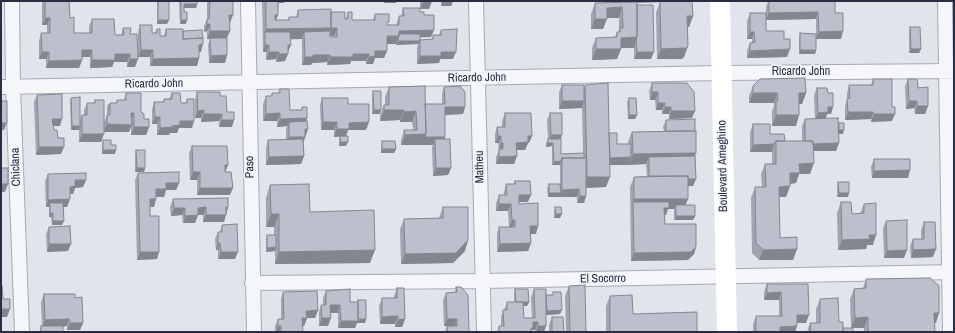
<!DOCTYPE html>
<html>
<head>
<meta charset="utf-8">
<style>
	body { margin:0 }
	#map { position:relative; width:955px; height:333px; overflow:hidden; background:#e2e4eb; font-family:"Archivo Narrow",sans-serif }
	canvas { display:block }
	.frame { position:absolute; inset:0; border:2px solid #292e45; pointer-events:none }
</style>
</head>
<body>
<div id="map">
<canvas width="955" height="333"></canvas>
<div class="frame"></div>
</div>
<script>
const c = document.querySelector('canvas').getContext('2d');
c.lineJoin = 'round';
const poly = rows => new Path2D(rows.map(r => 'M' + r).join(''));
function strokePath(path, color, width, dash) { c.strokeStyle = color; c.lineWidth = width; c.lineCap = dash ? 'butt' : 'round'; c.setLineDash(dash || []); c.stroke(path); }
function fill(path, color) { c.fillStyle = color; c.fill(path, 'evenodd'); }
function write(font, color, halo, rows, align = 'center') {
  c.font = font + ' "Archivo Narrow",sans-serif'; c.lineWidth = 3.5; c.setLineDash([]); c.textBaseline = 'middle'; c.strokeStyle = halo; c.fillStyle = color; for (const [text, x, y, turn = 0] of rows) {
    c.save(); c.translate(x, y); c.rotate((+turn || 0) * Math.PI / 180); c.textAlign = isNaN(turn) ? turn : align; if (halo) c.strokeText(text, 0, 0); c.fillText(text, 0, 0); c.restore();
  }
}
const minor = poly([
	[12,1,13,87,22,332],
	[248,1,254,332],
	[476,1,484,332],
	[945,1,950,332],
	[1,87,721,73,954,71],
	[252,283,483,281,954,272]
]);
const secondary = poly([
	[720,1,727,332]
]);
const wall = poly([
	[42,1,69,1,70,18,74,33,89,33,89,26,92,19,115,35,121,35,123,28,130,34,135,67,127,67,127,62,114,62,112,67,90,68,90,57,82,57,82,60,79,68,46,68,46,59,39,59,39,41,41,33,47,33,47,25,42,25],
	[157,1,173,1,169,1,167,24,157,24],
	[179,1,197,1,197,4,196,8,184,8,186,24,180,24],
	[207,1,233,1,230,23,229,23,227,38,227,55,225,63,209,63,208,45,210,39,207,39,207,31,204,32,204,26,207,19],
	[262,1,285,1,284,3,279,3,278,7,278,15,276,20,288,20,289,17,296,17,298,10,331,12,345,19,346,19,348,12,352,20,373,20,375,14,388,25,396,25,399,16,401,16,403,8,420,12,424,15,434,30,431,37,420,37,420,40,432,39,433,35,439,35,441,30,453,59,440,59,439,63,417,64,417,47,418,44,396,45,396,43,387,44,387,51,384,58,375,58,373,64,366,64,366,61,351,61,350,64,327,65,327,62,312,63,311,65,302,65,302,39,290,39,288,52,285,61,276,62,276,59,266,60,266,52,263,52],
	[330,36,334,36,334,37,330,37],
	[420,1,432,1,429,9,420,9],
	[441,1,453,1,451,6,441,6],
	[631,1,692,1,693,16,689,27,687,27,688,46,684,57,682,59,657,59,656,12,660,2,637,3,651,59,634,59,634,47,621,48,617,59,592,60,592,48,596,38,615,37,617,32,618,32,619,31,619,18,607,18,603,29,591,29,591,14,595,3,631,2],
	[768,1,835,13,841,39,816,39,816,50,815,54,799,54,799,37,800,33,816,34,816,19,766,20,766,8],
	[750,13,766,31,784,39,787,57,747,58,747,50,750,43,752,43,752,39,747,39,747,21],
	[140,25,152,33,155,33,157,29,160,36,164,36,166,29,183,31,201,52,199,52,199,58,197,66,150,66,150,57,138,57,138,32],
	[910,27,921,49,919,53,909,53,909,31],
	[873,79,892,121,871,122,871,119,845,120,845,106,847,100,847,93,849,85,871,85],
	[908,79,918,88,928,106,925,114,915,114,914,108,906,109,905,86],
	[652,83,692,118,669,119,669,114,662,114,662,110,656,110,655,100,650,100,649,91],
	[562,85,584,88,585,85,609,133,617,144,628,144,628,142,632,132,664,131,663,127,666,120,695,156,696,179,693,186,688,186,688,199,685,205,695,216,693,220,674,220,674,209,668,209,666,215,664,215,665,224,696,247,694,254,688,260,631,261,630,187,634,177,647,176,646,164,610,165,606,187,586,188,586,196,584,203,577,203,577,197,548,197,547,188,549,184,560,184,560,165,552,165,552,146,546,147,546,143,548,139,547,120,550,113,561,139,561,154,583,153,582,108,559,109,559,92],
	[753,86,806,93,802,104,799,104,799,115,796,126,772,126,772,111,774,106,774,103,749,103,749,96],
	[389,87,425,104,442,104,442,94,444,87,465,107,463,114,445,115,445,139,451,168,448,175,433,176,432,147,433,145,401,145,401,140,404,130,413,130,412,122,400,122,400,120,380,121,380,115,384,105,385,105,385,97],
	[817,88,828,93,833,107,831,114,827,114,826,119,839,123,843,134,839,134,836,151,814,151,810,174,799,174,796,183,790,184,790,186,786,197,779,197,780,238,797,249,793,260,759,260,752,253,751,198,755,187,762,187,761,174,765,164,772,164,772,152,750,152,750,132,753,124,785,141,802,141,802,126,805,119,815,119,814,95],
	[280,89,290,110,301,110,302,107,306,121,305,135,303,142,304,156,301,164,266,165,266,148,268,140,286,140,286,129,287,126,277,127,277,121,263,121,263,104,266,96,271,96,272,93,278,93],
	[373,91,380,114,372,114,372,95],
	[197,92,220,96,227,112,232,127,219,127,219,121,201,122,201,118,195,118,195,100],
	[126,93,141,112,149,127,146,135,131,135,131,126,129,132,104,132,101,142,79,142,79,129,71,130,70,102,71,98,80,119,82,115,84,115,84,110,87,103,94,103,95,100,104,122,107,115,107,108,108,104,116,103,117,100,124,100],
	[172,93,181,103,186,103,187,99,192,128,179,128,177,133,170,133,169,135,157,135,157,124,152,124,152,109,154,102,163,102,164,99,169,99],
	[37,95,60,126,53,126,54,130,58,138,61,154,36,155,34,102],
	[322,98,348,104,366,130,348,130,346,136,346,146,339,146,339,140,340,136,334,137,334,130,321,130,320,105],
	[629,98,635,119,628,119,627,102],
	[505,113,532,136,529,143,528,143,525,150,516,150,517,156,514,164,496,164,496,157,499,150,498,143,495,143,495,134,497,127,502,127,502,121],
	[103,140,111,145,115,154,102,154,102,144],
	[382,141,396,149,394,153,381,153,381,145],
	[192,146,228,165,225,171,230,195,197,195,197,180,190,180,189,153],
	[136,150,145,168,144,172,135,172,135,154],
	[874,159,910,170,908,178,872,178,871,167],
	[138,173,179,183,176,190,166,190,164,197,156,197,154,207,150,207,150,216,159,252,157,259,137,260,135,180],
	[48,174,86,180,83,187,75,188,73,194,70,194,70,199,67,207,63,207,62,225,52,225,51,217,49,217,49,207,46,207,45,181],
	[515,181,528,202,519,202,519,204,536,234,531,234,531,243,528,251,497,252,497,234,499,227,509,227,508,211,496,211,496,203,499,195,504,195,504,192,506,184,514,184],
	[838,182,848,197,837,197,837,186],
	[270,185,310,212,370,263,275,264,275,251,266,252,266,239,267,235,274,235,274,227,266,227,266,198],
	[173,199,228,207,224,222,203,222,203,215,198,215,195,223,183,223,182,215,171,216,170,207],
	[841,202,852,214,860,214,864,204,873,245,867,245,866,249,838,250,837,213],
	[443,207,465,251,453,263,401,264,400,229,404,219,439,218],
	[555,207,560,218,554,218,554,211],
	[886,221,904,258,884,258,883,228],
	[924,222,933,257,911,258,910,246,913,239,921,239,921,230],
	[222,225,235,259,218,259,218,250,216,250,215,239,218,232,220,232],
	[49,227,68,251,47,252,46,234],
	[866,279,936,323,935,323,935,332,864,332,864,328,853,328,853,332,807,332,810,323,816,323,816,309,820,299,843,328,851,328,850,299,854,289,863,288],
	[767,284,808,284,806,323,797,323,797,326,795,332,753,332,753,324,756,316,779,316,779,300,764,300,764,292],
	[569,286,586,332,566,332,565,296],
	[456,287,469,332,445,332,447,326,450,326,444,326,443,300,446,293,455,292],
	[397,288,405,319,402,327,395,327,395,324,380,324,379,306,382,298,394,298,394,296],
	[515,289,529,302,527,306,523,306,524,318,532,318,531,297,534,289,546,296,553,295,553,292,560,314,546,315,544,332,535,332,535,330,532,330,532,332,497,332,499,326,501,326,501,317,503,310,504,310,507,302,514,302,514,293],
	[326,291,350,302,357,302,358,300,366,319,365,323,357,323,355,328,338,328,338,313,331,313,328,326,319,326,319,312,321,305,323,305,323,298],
	[283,292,318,310,315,318,307,318,304,326,302,326,303,332,275,332,275,326,278,319,281,319,281,299],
	[44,294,75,298,83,323,80,330,67,330,67,326,63,327,63,332,40,332,40,330,41,326,42,326,41,302],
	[610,296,633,314,697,332,606,332,606,306],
	[552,317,564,332,549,332,549,325]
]);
const shadedWall = poly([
	[72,1,88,1,88,2,71,2],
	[277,1,285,1,284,3,276,3],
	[340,1,350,1,349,2,339,2],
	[385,1,397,1,396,3,384,3],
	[423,1,432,1,429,9,420,9],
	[443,1,453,1,451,6,441,6],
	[632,1,681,1,660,1,660,2,631,3],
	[184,4,197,4,196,8,183,8],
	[622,7,619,18,603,18,607,8],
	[818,12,816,19,766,20,769,13],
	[229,15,233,15,230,23,227,23],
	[275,15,278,15,274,25],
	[687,16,693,16,689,27,683,27],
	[45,18,50,18,47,25,42,25],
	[595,19,607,19,603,29,591,29],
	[158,20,169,20,167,24,157,24],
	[181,20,187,20,186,24,180,24],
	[207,24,210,24,207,31,204,32],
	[331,28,337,28,334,36,328,36,304,32,302,39,265,40,265,32,266,29],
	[434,30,431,37,398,38,396,44,384,44,387,36,399,31],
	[210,31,230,31,227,38,207,39],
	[843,31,841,39,816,39,819,32],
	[750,32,754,32,752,39,747,39],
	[637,37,634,48,617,48,621,38],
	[398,41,420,41,418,44,396,45],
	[203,42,203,44,201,52,196,52,198,46],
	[265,45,269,45,266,52,263,52],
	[288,45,291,45,288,52],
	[688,46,684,57,682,59,657,59,661,49],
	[596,49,621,49,617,59,592,60],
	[790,49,787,57,747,58,750,51],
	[911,49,921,49,919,53,909,53],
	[82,50,92,50,90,57,79,57],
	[141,50,153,50,150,57,138,57],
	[800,50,816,50,815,54,799,54],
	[375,51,387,51,384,58,375,58,373,64,366,64,369,57],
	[42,52,49,52,46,59,39,59],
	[269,52,279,52,276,59,266,60],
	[441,52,456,52,453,59,440,59,439,63,417,64,420,56],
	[637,52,654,52,651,59,634,59],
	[115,54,130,54,127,62,114,62,112,67,90,68,92,60],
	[279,54,288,54,285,61,276,62],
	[353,54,369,54,366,61,351,61,350,64,327,65,330,57],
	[227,55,225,63,209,63,211,56],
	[313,55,330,55,327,62,312,63,311,65,302,65,305,57],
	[199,58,197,66,150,66,153,59],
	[130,59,138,59,135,67,127,67],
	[82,60,79,68,46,68,49,61],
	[652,92,658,92,655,100,650,100],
	[753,93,777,93,774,103,749,103],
	[799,93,806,93,802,104,795,104],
	[562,101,584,101,582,108,559,109],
	[909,101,917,101,914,108,906,109],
	[658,103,665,103,662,110,656,110],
	[917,106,928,106,925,114,915,114],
	[445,107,465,107,463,114,442,115],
	[665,107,671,107,669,114,662,114],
	[828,107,833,107,831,114,827,114,825,120,815,120,818,113],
	[204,110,201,118,195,118,198,111],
	[374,110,381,110,380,114,372,114],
	[384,110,404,110,400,120,380,121],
	[416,111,412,122,400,122,404,112],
	[671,111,695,111,692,118,669,119],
	[848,112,873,112,871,119,845,120],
	[131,113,134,113,131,121],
	[280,113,277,121,263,121,266,114],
	[204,114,222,114,219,121,201,122],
	[874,114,895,114,892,121,871,122],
	[629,115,637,115,635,119,628,119],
	[776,115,799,115,796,126,772,126],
	[155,117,160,117,157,124,152,124],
	[307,118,305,126,289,122,287,126,277,127,280,119],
	[52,119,62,119,60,126,50,126],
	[222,120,234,120,232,127,219,127],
	[180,121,194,121,192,128,179,128,177,133,170,133,169,135,157,135,160,128,172,126],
	[323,122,337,122,334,130,321,130],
	[369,122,366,130,348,130,346,136,334,137,337,129,349,123],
	[1,123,7,123,4,130,1,130],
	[107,124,132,125,129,132,104,132],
	[72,126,80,126,79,130,71,130],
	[134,127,149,127,146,135,131,135],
	[305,129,308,129,303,144,286,144,289,137],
	[837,130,844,130,843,134,836,134],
	[82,134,104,134,101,142,79,142],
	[426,134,445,137,443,144,435,139,433,145,401,145,405,135],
	[551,135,562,135,560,143,553,143,552,146,546,147],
	[498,136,501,136,498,143,495,143],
	[528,136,532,136,529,143,528,143,525,150,514,150,516,143],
	[340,142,348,142,346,146,339,146],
	[501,143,503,143,501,150,499,150],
	[839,143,836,151,802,151,805,144],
	[774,144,772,152,750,152,753,145],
	[39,147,64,147,61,154,36,155],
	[382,149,396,149,394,153,381,153],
	[103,150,116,150,115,154,102,154],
	[696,153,692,164,649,157,646,164,629,165,633,154],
	[304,156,301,164,266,165,269,157],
	[517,156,514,164,496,164,499,157],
	[631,157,629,165,606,165,609,158],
	[561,161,560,165,552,165,554,162],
	[814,163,810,174,799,174,796,183,786,184,790,173,799,164],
	[225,165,228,165,225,173],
	[137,168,145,168,144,172,135,172],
	[436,168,451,168,448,175,433,176],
	[910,170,908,178,872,178,874,171],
	[193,172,200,172,197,180,190,180],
	[587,177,610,177,606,187,583,188],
	[650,179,696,179,693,186,647,187],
	[75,180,86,180,83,187,75,188,73,194,67,194,70,187],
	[166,183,179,183,176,190,166,190,164,197,153,197,156,189],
	[1,184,8,184,5,192,1,192],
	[790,186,786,197,775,197,779,187],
	[200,188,233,188,230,195,197,195],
	[579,189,577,197,548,197,549,193,561,193,562,190],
	[839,193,849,193,848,197,837,197],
	[519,195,531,195,528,202,516,202],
	[580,196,586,196,584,203,577,203],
	[70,199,67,207,50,207,50,203,49,207,46,207,48,200],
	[150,199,156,199,154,207,147,207],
	[634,199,688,199,684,209,676,205,674,209,668,209,666,215,662,215,633,202],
	[499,204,511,204,508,211,496,211],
	[206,207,203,215,195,215,198,208],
	[226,207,228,207,224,222,203,222,206,215],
	[174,208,185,208,182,215,171,216],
	[50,213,53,213,51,217,49,217],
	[271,214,279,214,274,227,266,227],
	[556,214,562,214,560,218,554,218],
	[198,215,195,223,183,223,185,216],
	[676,216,695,216,693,220,674,220],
	[512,220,515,220,512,228,509,228],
	[53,221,64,221,62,225,52,225],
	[530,226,538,226,536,234,528,234],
	[869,235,876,235,873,245,867,245,866,249,838,250,842,240],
	[468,240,465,251,453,263,401,264,405,254],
	[218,243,220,243,218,250,216,250],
	[531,243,528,251,497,252,500,244],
	[49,244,71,244,68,251,47,252],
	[276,247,275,251,266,252,267,248],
	[696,247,694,254,688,260,631,261,634,253],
	[797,249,793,260,759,260,763,250],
	[936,249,933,257,911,258,913,250],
	[375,250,370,263,275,264,279,252],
	[907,250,904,258,884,258,887,251],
	[140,252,159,252,157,259,137,260],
	[221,252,238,252,235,259,218,259],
	[781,292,779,300,764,300,767,293],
	[516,302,529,302,527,306,514,306],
	[330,305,340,305,338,313,328,313],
	[1,309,10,309,7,317,1,317],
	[318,310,315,318,304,318,306,311],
	[562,310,560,314,545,315,547,311],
	[934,313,939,313,936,323,931,323],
	[797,315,809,315,806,323,794,323],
	[398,316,395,324,380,324,382,317],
	[868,317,864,328,851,328,855,318],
	[302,318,307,318,304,326,300,326],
	[322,318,331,318,328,326,319,326],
	[69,319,67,326,42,327,45,320],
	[366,319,365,323,357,323,355,328,338,328,341,321],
	[405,319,402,327,395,327,398,320],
	[447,319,457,319,455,326,444,326],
	[533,322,538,322,535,330,532,330,532,332,530,332],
	[70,323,83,323,80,330,67,330],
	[278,326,281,326,279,332,276,332],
	[538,326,546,326,544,332,536,332],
	[797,326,795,332,778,332,780,327]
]);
const building = poly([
	[45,1,69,1,70,18,74,17,74,33,92,33,92,19,114,19,115,35,124,35,123,28,131,28,130,34,137,34,138,59,130,59,130,54,115,54,115,60,92,60,92,50,82,50,82,60,49,61,49,52,42,52,41,33,50,33,50,18,45,18,45,1],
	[158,1,169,1,169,20,158,20,158,1],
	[181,1,197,1,197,4,184,4,184,12,187,12,187,20,181,20,181,1],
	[210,1,233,1,233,15,229,15,230,31,210,31,210,24,207,24,207,19,209,19,210,1],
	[266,1,278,1,278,15,275,15,275,20,289,20,289,17,298,17,298,10,331,9,331,28,266,29,266,1],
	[660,1,692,1,693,16,687,16,688,46,686,48,661,49,660,1],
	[769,1,835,1,835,13,843,13,843,31,819,32,818,12,769,13,769,1],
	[637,2,637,37,621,38,621,49,596,49,596,38,617,37,617,32,620,32,620,28,623,28,622,7,607,8,607,19,595,19,595,3,637,2],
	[637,5,653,5,654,52,637,52,636,40,637,37,637,5],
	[403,8,420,8,420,12,424,12,424,15,434,15,434,30,399,31,399,36,387,36,387,51,375,51,375,56,369,57,369,54,353,54,353,57,330,57,330,55,313,55,313,57,305,57,304,32,330,31,330,37,337,37,337,28,331,28,331,12,345,12,345,19,348,19,348,12,352,12,352,20,375,20,375,14,389,14,389,22,387,22,387,25,399,25,399,16,404,16,403,8],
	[750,13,766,13,766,31,784,31,784,39,790,39,790,49,750,51,750,43,755,42,754,32,750,32,750,13],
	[140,25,152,25,152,33,157,33,157,29,160,29,160,36,166,36,166,29,183,29,183,39,203,38,203,44,199,45,199,58,153,59,153,50,141,50,140,25],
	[910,27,920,27,921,49,911,49,910,27],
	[457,29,456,52,441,52,441,56,420,56,420,40,433,39,433,35,441,35,441,30,457,29],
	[202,30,203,38,183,39,183,31,202,30],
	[265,32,290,32,291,45,288,45,288,54,279,54,279,52,269,52,269,45,265,45,265,32],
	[800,33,816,34,816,50,800,50,800,33],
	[399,34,420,34,420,41,398,41,399,34],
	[210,38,227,38,227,55,211,56,210,38],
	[805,78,806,93,799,93,799,115,776,115,776,101,778,101,777,93,753,93,753,86,760,79,805,78],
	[873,79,892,79,892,107,895,107,895,114,874,114,873,112,848,112,847,99,850,98,849,85,873,85,873,79],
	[908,79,917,79,918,88,928,87,928,106,917,106,917,101,909,101,908,79],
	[608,83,610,177,587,177,585,85,608,83],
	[652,83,687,83,694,92,695,111,671,111,671,107,665,107,665,103,658,103,658,92,652,92,652,83],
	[562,85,584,85,584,101,562,101,562,85],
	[425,86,426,134,405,135,404,130,417,130,416,111,404,112,404,110,384,110,384,105,389,105,389,87,425,86],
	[460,86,465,92,465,107,445,107,445,137,425,137,426,134,425,104,445,104,444,87,460,86],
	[817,88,827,88,828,93,833,93,833,107,828,107,828,112,818,113,817,88],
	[280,89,289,89,290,110,302,110,302,107,307,107,307,118,280,119,280,113,266,114,266,96,272,96,272,93,280,93,280,89],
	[373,91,381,91,381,110,374,110,373,91],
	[197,92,220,92,220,96,226,96,227,112,234,112,234,120,222,120,222,114,204,114,204,110,198,111,197,92],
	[126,93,141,93,141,112,144,114,144,119,149,119,149,127,134,127,134,113,131,113,132,125,107,124,107,115,110,115,110,103,117,103,117,100,126,100,126,93],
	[172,93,180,93,181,103,187,103,187,99,194,99,194,121,180,121,180,125,172,126,172,127,160,128,160,117,155,117,154,102,164,102,164,99,172,99,172,93],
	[62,94,62,119,52,119,54,130,57,130,58,138,64,138,64,147,39,147,37,95,62,94],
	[80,97,80,126,72,126,71,98,80,97],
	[322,98,348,98,348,104,369,104,369,122,349,123,349,129,337,129,337,122,323,122,322,98],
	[629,98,636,98,637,115,629,115,629,98],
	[95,100,104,100,104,134,82,134,82,115,87,115,87,103,95,103,95,100],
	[1,101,7,101,7,123,1,123,1,101],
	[505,113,531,113,532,136,528,136,528,142,516,143,517,156,499,157,499,149,503,149,503,143,501,143,501,136,498,136,497,127,505,127,505,113],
	[550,113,562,113,562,135,551,135,550,113],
	[838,118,839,143,813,144,813,141,805,141,805,119,838,118],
	[695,119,695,131,666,131,666,120,695,119],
	[307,121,308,129,305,129,305,137,289,137,289,122,307,121],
	[839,123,844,123,844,130,839,130,839,123],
	[753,124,770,124,770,134,784,134,785,141,776,141,774,144,753,145,753,124],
	[696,131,696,153,633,154,632,132,696,131],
	[609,133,617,133,617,144,631,144,631,157,610,158,609,133],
	[340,136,348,136,348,142,340,142,340,136],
	[303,139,304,156,269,157,268,140,303,139],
	[435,139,450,139,451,168,436,168,435,139],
	[548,139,561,139,561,154,584,153,584,158,562,158,561,161,554,162,553,143,548,143,548,139],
	[103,140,111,140,111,145,116,145,116,150,103,150,103,140],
	[382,141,395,141,396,149,382,149,382,141],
	[776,141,813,141,814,163,799,164,800,173,790,173,790,186,779,187,780,238,797,237,797,249,763,250,756,243,755,187,766,187,765,164,776,164,776,141],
	[192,146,227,146,228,165,225,165,225,172,231,172,233,188,200,188,200,172,193,172,192,146],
	[136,150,145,150,145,168,137,168,136,150],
	[695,156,696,179,688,179,688,176,649,176,649,157,695,156],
	[562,158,586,158,586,196,580,196,579,189,562,190,562,158],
	[874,159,910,159,910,170,874,171,874,159],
	[1,168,8,168,8,184,1,184,1,168],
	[179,172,179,183,166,183,166,189,156,189,156,199,150,199,150,216,159,216,159,252,140,252,138,173,179,172],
	[86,173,86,180,75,180,75,186,70,187,70,199,48,200,48,174,86,173],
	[688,176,688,199,634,199,634,177,688,176],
	[515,181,530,181,531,195,519,195,519,204,538,203,538,226,530,226,531,243,500,244,499,227,515,227,515,220,512,220,511,204,499,204,499,195,507,195,506,184,515,184,515,181],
	[838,182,849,182,849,193,839,193,838,182],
	[309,184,310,212,374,210,375,250,279,252,279,214,271,214,270,185,309,184],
	[549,184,560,184,561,193,549,193,549,184],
	[228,198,228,207,226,207,226,215,206,215,206,207,198,208,198,215,185,216,185,208,174,208,173,199,228,198],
	[633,202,669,202,669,208,664,208,665,224,696,224,696,247,691,252,634,253,633,202],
	[841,202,851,202,852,214,864,213,864,204,876,203,876,235,869,235,870,239,842,240,841,202],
	[50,203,63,203,64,221,53,221,53,213,50,213,50,203],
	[676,205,695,205,695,216,676,216,676,205],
	[443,207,468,207,468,240,456,253,405,254,404,219,443,218,443,207],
	[555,207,561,207,562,214,556,214,555,207],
	[907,220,907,250,887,251,886,221,907,220],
	[924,222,935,222,936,249,913,250,913,239,924,239,924,222],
	[237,224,238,252,221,252,220,243,218,243,218,232,222,232,222,225,237,224],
	[70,226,71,244,49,244,49,227,70,226],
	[267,235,276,235,276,247,267,248,267,235],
	[930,278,939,286,939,313,934,313,935,332,868,332,868,317,855,318,854,289,866,288,866,279,930,278],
	[767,284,808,284,809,315,797,315,797,326,780,327,780,332,756,332,756,316,782,316,781,292,767,293,767,284],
	[1,285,2,285,3,299,10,299,10,309,1,309,1,285],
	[585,285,586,332,570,332,569,286,585,285],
	[456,287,461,287,468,295,469,332,447,332,447,326,457,326,457,319,447,319,446,293,457,292,456,287],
	[397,288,404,288,405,319,398,320,398,316,382,317,382,298,397,298,397,288],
	[350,289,350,302,358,302,358,321,341,321,340,305,330,305,331,318,322,318,321,305,326,305,326,291,350,289],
	[515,289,528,289,529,302,516,302,515,289],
	[534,289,546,289,546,326,538,326,538,322,533,322,533,328,531,328,531,332,499,332,499,326,504,326,503,310,507,310,507,302,523,302,524,318,535,318,534,289],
	[317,291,318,310,306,311,307,318,302,318,303,332,281,332,281,326,278,326,278,319,284,319,283,292,317,291],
	[553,292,561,292,562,310,547,311,546,295,553,295,553,292],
	[44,294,75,294,75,298,82,297,83,323,70,323,69,319,45,320,44,294],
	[632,295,633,314,697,312,697,332,610,332,610,296,632,295],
	[838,298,839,322,843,322,843,332,811,332,810,323,820,323,820,299,838,298],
	[358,300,366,300,366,319,358,319,358,300],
	[552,317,563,317,564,332,552,332,552,317],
	[41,326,63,326,63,332,41,332,41,326],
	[843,328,853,328,853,332,843,332,843,328]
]);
const streetNames = [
	["Ricardo John",801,72],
	["Ricardo John",477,78,-1],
	["Ricardo John",154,84,-1],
	["Boulevard Ameghino",723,166,-91],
	["Chiclana",16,167,-92],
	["Paso",250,167,-91],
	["Matheu",480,167,-91],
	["El Socorro",603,279,-1]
];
strokePath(minor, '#a7aab6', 16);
strokePath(minor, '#f5f6f9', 14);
strokePath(secondary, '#fff', 20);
fill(wall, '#a2a4af');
fill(shadedWall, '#84868f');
fill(building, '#bcbfcc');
strokePath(building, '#84868f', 1);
write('12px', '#292e45', '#f2f4f8', streetNames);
</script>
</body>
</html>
